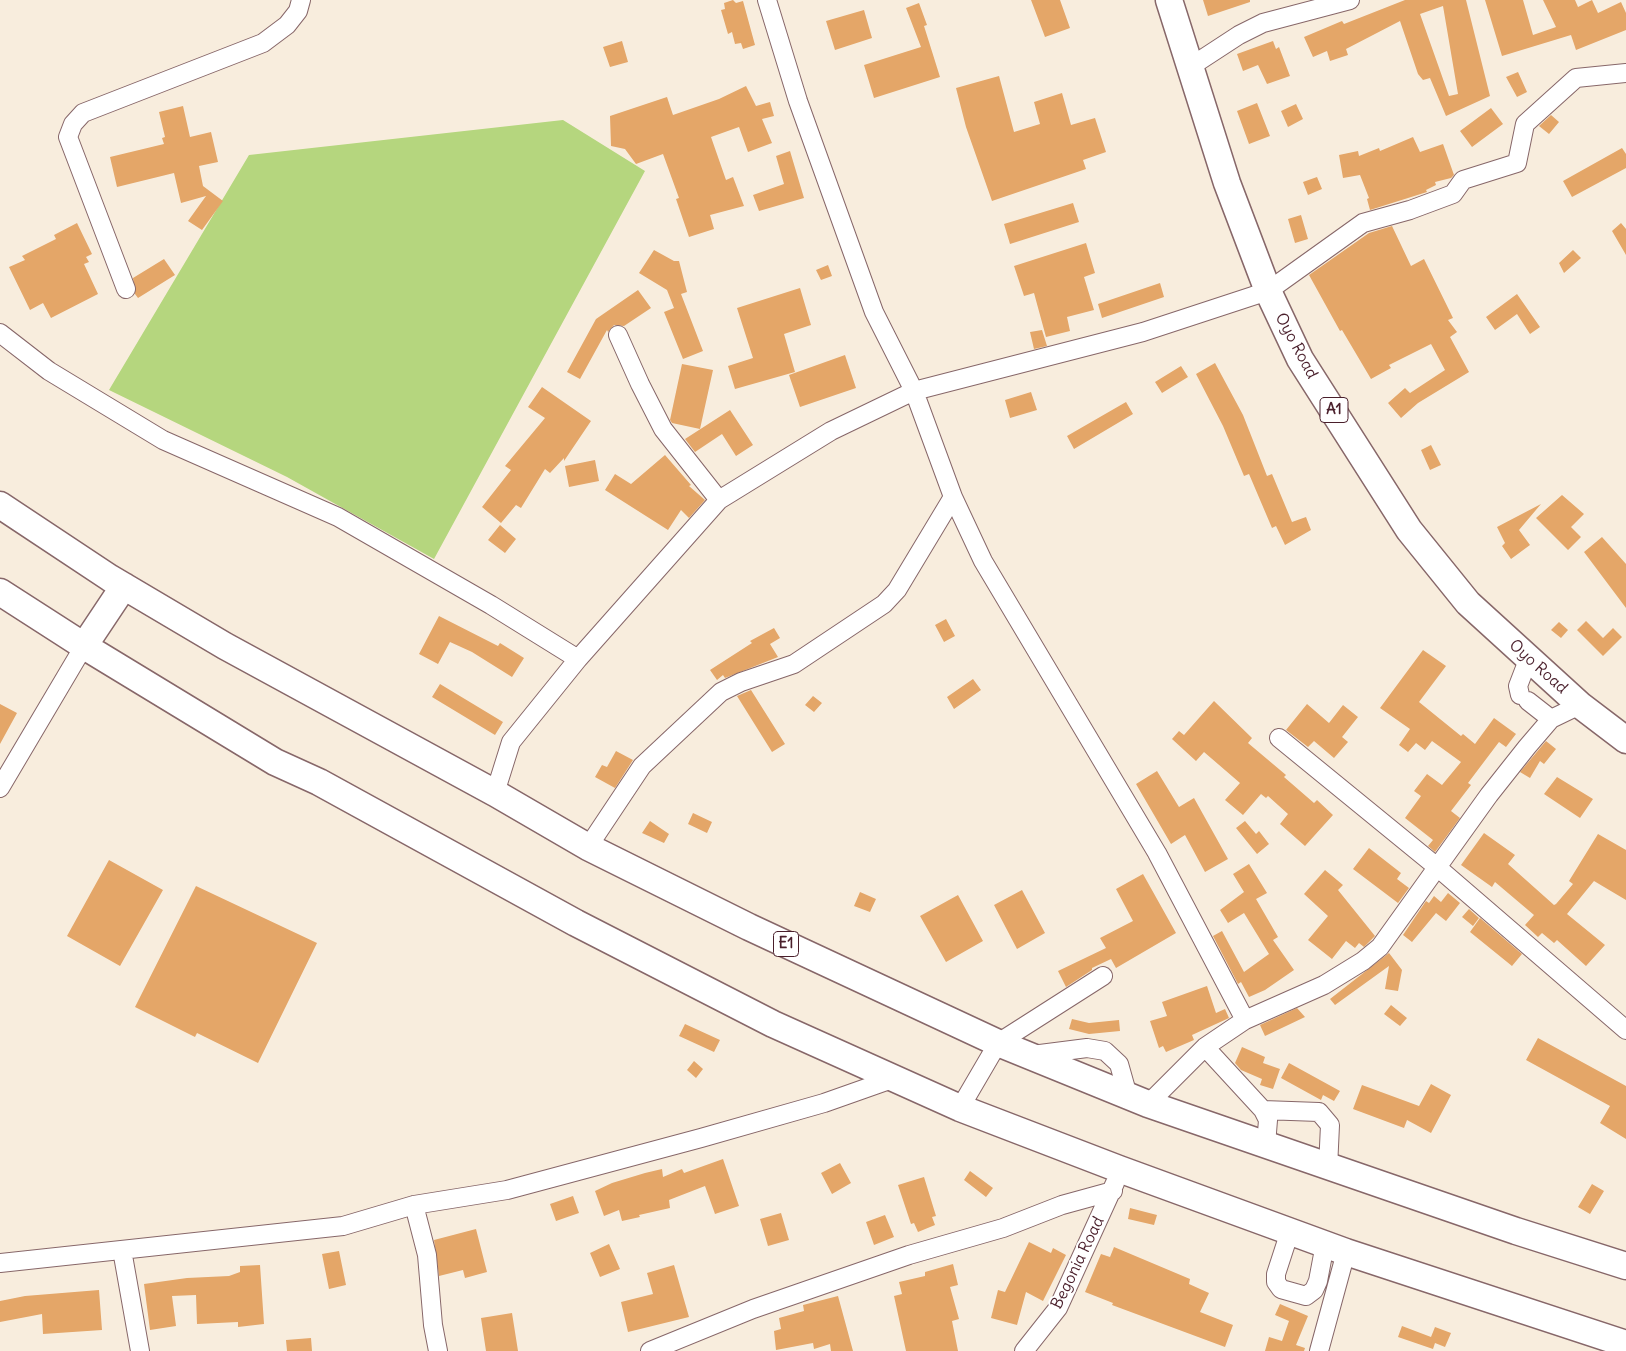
<!DOCTYPE html>
<html>
<head>
<meta charset="utf-8">
<style>
	body { margin:0 }
	canvas { display:block; background:#f8eddd }
</style>
</head>
<body>
<canvas width="1626" height="1351"></canvas>
<script>
const c = document.querySelector('canvas').getContext('2d');
c.lineJoin = 'round';
function fill(path, color) { c.fillStyle = color; c.fill(path, 'evenodd'); }
const poly = rows => new Path2D(rows.map(r => 'M' + r).join(''));
function strokePath(path, color, width, dash) { c.strokeStyle = color; c.lineWidth = width; c.lineCap = dash ? 'butt' : 'round'; c.setLineDash(dash || []); c.stroke(path); }
function write(font, color, halo, rows, align = 'center') {
  c.font = font + ' Delius,sans-serif'; c.lineWidth = 4; c.setLineDash([]); c.textBaseline = 'middle'; c.strokeStyle = halo; c.fillStyle = color; for (const [text, x, y, turn = 0] of rows) {
    c.save(); c.translate(x, y); c.rotate((+turn || 0) * Math.PI / 180); c.textAlign = isNaN(turn) ? turn : align; if (halo) c.strokeText(text, 0, 0); c.fillText(text, 0, 0); c.restore();
  }
}
const green = poly([
	[563,120,645,171,434,559,287,477,109,390,249,155]
]);
const building = poly([
	[733,0,736,3,743,1,755,45,743,49,741,43,735,44,732,32,728,34,721,10,725,9,724,3],
	[1031,0,1060,0,1070,28,1045,37],
	[1203,0,1250,0,1250,2,1208,16],
	[1405,0,1466,0,1490,96,1446,116,1430,78,1423,80,1418,74,1400,21,1346,49,1348,55,1330,61,1327,51,1313,57,1304,37,1342,21,1344,24],
	[1443,6,1458,94,1449,96,1420,14],
	[1485,0,1523,0,1533,35,1556,27,1543,0,1575,0,1578,7,1592,0,1598,13,1621,2,1626,13,1626,30,1576,50,1571,35,1502,56],
	[919,3,927,25,924,26,940,77,874,98,864,65,921,47,906,8],
	[864,10,872,38,835,50,826,21],
	[622,41,628,62,610,67,603,47],
	[1273,41,1276,49,1279,47,1290,76,1267,84,1258,65,1243,71,1237,54],
	[1518,72,1527,92,1517,97,1506,77],
	[999,76,1014,132,1040,124,1034,102,1062,93,1071,125,1095,118,1106,152,1083,160,1086,169,992,201,966,127,956,88],
	[746,86,756,106,770,102,774,116,762,119,772,143,748,152,739,127,711,137,726,180,733,177,744,206,710,215,714,229,689,237,676,199,679,198,663,154,636,164,625,149,611,146,610,116,667,97,673,115,719,99],
	[1257,103,1270,136,1249,144,1237,111],
	[1296,104,1303,119,1288,127,1281,111],
	[183,106,190,137,211,132,218,162,199,166,203,186,223,201,202,230,188,221,206,196,181,203,174,173,117,187,110,157,164,144,162,138,165,137,159,112],
	[1491,108,1503,124,1472,147,1460,131],
	[1551,115,1559,122,1549,134,1539,126],
	[1413,137,1420,152,1443,144,1454,175,1451,178,1435,182,1436,185,1426,190,1427,192,1370,210,1367,199,1369,198,1360,175,1343,178,1339,155,1358,151,1359,156,1379,148,1380,151],
	[1622,148,1626,154,1626,168,1572,197,1563,181],
	[790,151,804,198,759,211,753,195,784,184,776,156],
	[1317,177,1322,189,1308,195,1303,182],
	[1073,203,1079,222,1010,244,1004,224],
	[1301,215,1308,239,1295,243,1288,219],
	[77,223,92,254,86,257,89,262,84,264,98,294,51,318,43,303,30,310,9,267,25,260,22,256,56,239,54,235],
	[1621,223,1626,229,1626,255,1612,231],
	[1392,226,1411,266,1424,259,1453,318,1448,320,1457,332,1450,337,1469,372,1418,403,1401,418,1388,403,1405,388,1410,393,1445,370,1431,344,1389,365,1391,368,1371,379,1342,330,1340,331,1309,275,1369,233],
	[1086,243,1095,273,1084,277,1094,310,1067,317,1070,331,1046,337,1034,293,1024,296,1014,266],
	[654,250,674,261,679,261,687,292,681,294,703,351,683,359,664,312,674,308,667,290,639,273],
	[1573,250,1581,258,1564,273,1559,263],
	[164,259,175,275,138,298,135,294,133,278],
	[828,265,832,276,821,280,816,270],
	[1160,283,1164,297,1102,318,1098,304],
	[800,288,811,325,784,334,795,372,735,389,728,366,753,358,737,308],
	[638,290,651,308,624,326,614,325,608,332,607,330,580,379,567,372,596,319],
	[1517,294,1540,327,1530,334,1517,314,1495,330,1486,317],
	[1042,330,1047,346,1034,349,1030,332],
	[845,355,856,388,800,407,789,375],
	[1215,363,1243,415,1267,476,1272,474,1292,522,1306,517,1311,530,1285,545,1276,526,1272,528,1249,474,1244,476,1223,426,1196,374],
	[682,364,713,370,700,429,672,423,670,420],
	[1181,366,1188,377,1162,393,1155,382],
	[542,387,591,421,564,461,564,458,550,473,545,469,521,508,516,505,501,523,482,507,511,470,505,466,545,418,528,407],
	[1031,392,1037,410,1010,418,1005,400],
	[1126,402,1133,414,1074,449,1067,436],
	[730,410,753,445,736,456,722,434,695,452,685,439],
	[1431,445,1441,465,1430,470,1421,450],
	[665,455,691,485,689,486,705,500,689,518,681,510,668,530,605,490,615,474,631,484],
	[595,460,599,481,569,487,565,466],
	[1562,495,1584,514,1571,527,1581,537,1568,550,1536,518],
	[1541,504,1519,530,1530,545,1511,559,1502,546,1505,543,1497,527],
	[500,525,516,539,505,553,488,540],
	[1602,537,1626,564,1626,608,1584,552],
	[439,616,498,646,500,643,524,658,512,677,472,652,450,642,438,664,419,654],
	[946,619,955,636,944,642,935,625],
	[1586,621,1603,638,1613,628,1622,637,1603,656,1577,630],
	[1559,622,1568,630,1561,638,1551,630],
	[774,628,780,638,770,644,778,657,725,678,723,675,717,680,710,670,752,643,750,641],
	[1423,650,1446,666,1419,702,1461,736,1463,734,1475,744,1494,718,1516,734,1506,747,1499,742,1468,783,1471,785,1451,811,1460,818,1435,852,1428,846,1433,840,1405,818,1421,796,1414,791,1427,774,1442,785,1461,762,1432,741,1425,750,1416,743,1408,752,1399,745,1410,729,1380,708],
	[973,679,981,690,954,709,947,697],
	[440,684,503,722,495,735,432,697],
	[751,690,785,744,772,752,737,696],
	[813,696,822,703,814,712,805,705],
	[1214,701,1252,738,1248,743,1286,775,1284,777,1314,803,1317,800,1333,815,1305,846,1280,824,1288,814,1268,796,1266,798,1261,794,1243,815,1225,800,1240,783,1204,752,1196,761,1172,739,1179,731,1184,735],
	[0,704,17,713,0,744],
	[1307,704,1329,723,1343,705,1358,717,1342,737,1348,742,1334,758,1314,741,1308,747,1286,730],
	[1546,741,1556,749,1544,764,1540,761,1530,778,1520,772],
	[616,751,633,760,615,788,595,777,602,765,607,767],
	[1157,771,1179,807,1194,798,1228,859,1205,872,1185,835,1171,844,1136,784],
	[1557,777,1593,799,1580,818,1544,794],
	[693,813,712,822,707,833,688,824],
	[650,821,669,834,664,843,642,833],
	[1245,821,1256,834,1259,831,1269,844,1257,854,1236,828],
	[1484,833,1515,855,1508,864,1554,905,1556,904,1573,884,1569,881,1598,834,1626,850,1626,900,1594,881,1567,914,1605,945,1586,966,1557,940,1554,943,1542,933,1538,937,1525,925,1534,915,1495,882,1492,887,1461,865],
	[1369,848,1401,873,1397,879,1409,888,1398,903,1353,869],
	[109,860,163,890,120,966,67,936],
	[1249,864,1267,893,1256,899,1278,937,1273,940,1294,970,1265,990,1249,997,1241,982,1238,984,1213,936,1222,931,1244,972,1269,954,1244,913,1228,923,1220,910,1244,892,1233,874],
	[1325,870,1343,885,1338,890,1375,936,1364,947,1359,943,1355,948,1346,941,1332,959,1308,940,1328,916,1304,894],
	[1143,874,1176,933,1116,968,1111,959,1092,968,1092,970,1066,987,1058,971,1106,948,1100,938,1133,921,1116,889],
	[196,886,317,943,258,1063,197,1033,195,1037,135,1007],
	[1022,890,1045,933,1017,949,994,905],
	[860,892,876,899,870,912,854,906],
	[1448,893,1460,903,1446,921,1436,913,1412,942,1403,935,1426,901,1429,903,1434,896,1441,902],
	[958,895,983,941,946,962,920,916],
	[1469,909,1479,918,1473,926,1462,917],
	[1480,918,1522,954,1512,966,1470,932],
	[1389,953,1402,970,1398,991,1385,989,1389,966,1335,1005,1330,999],
	[1207,986,1216,1013,1225,1009,1229,1018,1192,1035,1194,1040,1166,1052,1163,1046,1159,1048,1150,1021,1167,1016,1162,1002],
	[1391,1005,1407,1018,1400,1026,1384,1014],
	[1297,1008,1305,1017,1265,1036,1260,1025],
	[1072,1019,1089,1023,1119,1020,1120,1031,1089,1034,1069,1029],
	[685,1024,720,1040,714,1052,679,1036],
	[1538,1038,1626,1086,1626,1139,1600,1123,1610,1106,1526,1060],
	[1242,1047,1265,1057,1263,1063,1280,1069,1273,1089,1260,1085,1262,1079,1241,1070,1235,1063],
	[694,1061,703,1069,696,1078,687,1070],
	[1289,1063,1340,1091,1334,1101,1323,1095,1321,1100,1281,1078],
	[1431,1084,1451,1095,1431,1133,1407,1120,1404,1128,1353,1109,1362,1085,1419,1106],
	[723,1159,739,1206,715,1214,705,1186,669,1200,670,1208,639,1215,640,1217,622,1221,619,1210,604,1216,595,1191,612,1183,645,1173,662,1169,663,1177,682,1169,684,1173],
	[840,1163,851,1183,832,1194,821,1173],
	[970,1171,993,1188,986,1197,964,1180],
	[924,1177,936,1216,932,1217,935,1225,918,1232,914,1223,911,1224,898,1185],
	[1592,1184,1604,1191,1590,1214,1578,1207],
	[573,1196,579,1213,556,1221,550,1204],
	[1130,1208,1157,1215,1154,1225,1128,1219],
	[781,1213,789,1240,768,1246,760,1219],
	[885,1215,894,1237,874,1245,866,1222],
	[476,1229,487,1272,465,1278,463,1270,439,1276,434,1240],
	[1029,1242,1051,1253,1053,1248,1066,1255,1043,1301,1026,1292,1017,1325,991,1318,998,1290,1005,1292],
	[609,1244,620,1269,600,1277,590,1253],
	[1114,1247,1190,1279,1189,1284,1209,1293,1200,1312,1233,1325,1225,1347,1112,1305,1113,1303,1085,1292,1101,1254,1110,1257],
	[339,1251,346,1285,329,1289,322,1254],
	[953,1264,958,1285,950,1287,959,1319,952,1321,958,1351,906,1351,894,1296,902,1294,899,1282,925,1276,925,1272],
	[260,1265,264,1324,238,1327,238,1322,197,1324,196,1295,172,1296,176,1326,150,1330,144,1284,187,1278,229,1276,240,1272,240,1266],
	[674,1265,689,1317,628,1332,621,1302,653,1294,647,1273],
	[99,1290,102,1330,43,1334,42,1314,0,1322,0,1301,25,1296],
	[838,1296,853,1351,831,1351,830,1344,814,1349,813,1343,776,1350,774,1331,781,1329,779,1318,804,1311,803,1305],
	[1280,1304,1308,1316,1296,1345,1305,1348,1304,1351,1265,1351,1269,1337,1282,1341,1289,1321,1275,1315],
	[512,1313,518,1351,486,1351,481,1318],
	[1402,1326,1431,1337,1435,1327,1451,1333,1445,1347,1435,1343,1433,1349,1398,1337],
	[311,1338,312,1351,287,1351,286,1340]
]);
const minor = poly([
	[767,0,798,101,874,312,914,391,953,497,983,561,1157,853,1245,1020],
	[1190,67,1239,35,1263,23,1350,0],
	[126,289,68,137,73,124,83,113,263,43,287,25,298,11,301,0],
	[0,333,49,371,163,440,338,517,491,605,578,659],
	[618,335,640,384,663,429,719,500],
	[1520,695,1518,686,1528,660],
	[1528,701,1551,719],
	[1279,738,1437,867,1626,1030],
	[0,788,84,646],
	[495,793,511,742,578,659,719,500,831,431,914,391,1143,332,1268,291,1363,223,1410,210,1453,194,1463,180,1517,163,1525,124,1576,78,1626,73],
	[588,847,642,766,721,692,741,682,794,664,884,604,897,590,953,497],
	[1205,1047,1263,1110,1268,1120,1266,1145],
	[1032,1055,1087,1048,1105,1051,1119,1064,1128,1096],
	[1148,1104,1205,1047,1245,1020,1324,985,1363,961,1380,947,1489,795,1527,747,1551,719,1580,705],
	[960,1108,998,1043,1103,976],
	[1263,1110,1319,1112,1330,1125,1328,1168],
	[414,1205,427,1255,433,1325,438,1351],
	[1290,1231,1276,1274,1276,1282,1281,1289,1306,1296,1314,1290,1318,1281,1325,1244],
	[122,1250,140,1351],
	[0,1263,343,1226,414,1205,507,1190,701,1138,824,1103,892,1079],
	[650,1351,753,1309,909,1255,1003,1228,1062,1205,1113,1191],
	[1024,1351,1058,1308,1115,1183],
	[1319,1351,1346,1252]
]);
const highway = poly([
	[1169,0,1227,183,1268,291,1300,359,1409,530,1468,603,1580,705,1626,740],
	[0,505,110,578,225,646,495,793,588,847,749,927,998,1043,1148,1104,1516,1231,1626,1266],
	[0,592,84,646,275,762,319,782,576,923,773,1024,960,1108,1119,1169,1346,1252,1626,1344],
	[84,646,124,586]
]);
const shields = [
	[1334,410,28],
	[786,944,25]
];
const shieldNames = [
	["A1",1334,410],
	["E1",786,944]
];
const streetNames = [
	["Oyo Road",1296,346,62],
	["Oyo Road",1538,667,42],
	["Begonia Road",1078,1263,-64]
];
fill(green, '#b5d67e');
fill(building, '#e4a668');
strokePath(minor, '#876769', 20);
strokePath(highway, '#876769', 29);
strokePath(minor, '#fff', 18);
strokePath(highway, '#fff', 26);
for (const [x, y, w] of shields) { const box = new Path2D(); box.roundRect(x - w / 2, y - 12.5, w, 25, 4); c.fillStyle = '#fff'; c.fill(box); strokePath(box, '#4a1f2b', 1); }
write('bold 15px', '#4a1f2b', null, shieldNames);
write('16px', '#4a1f2b', '#fff', streetNames);
</script>
</body>
</html>
